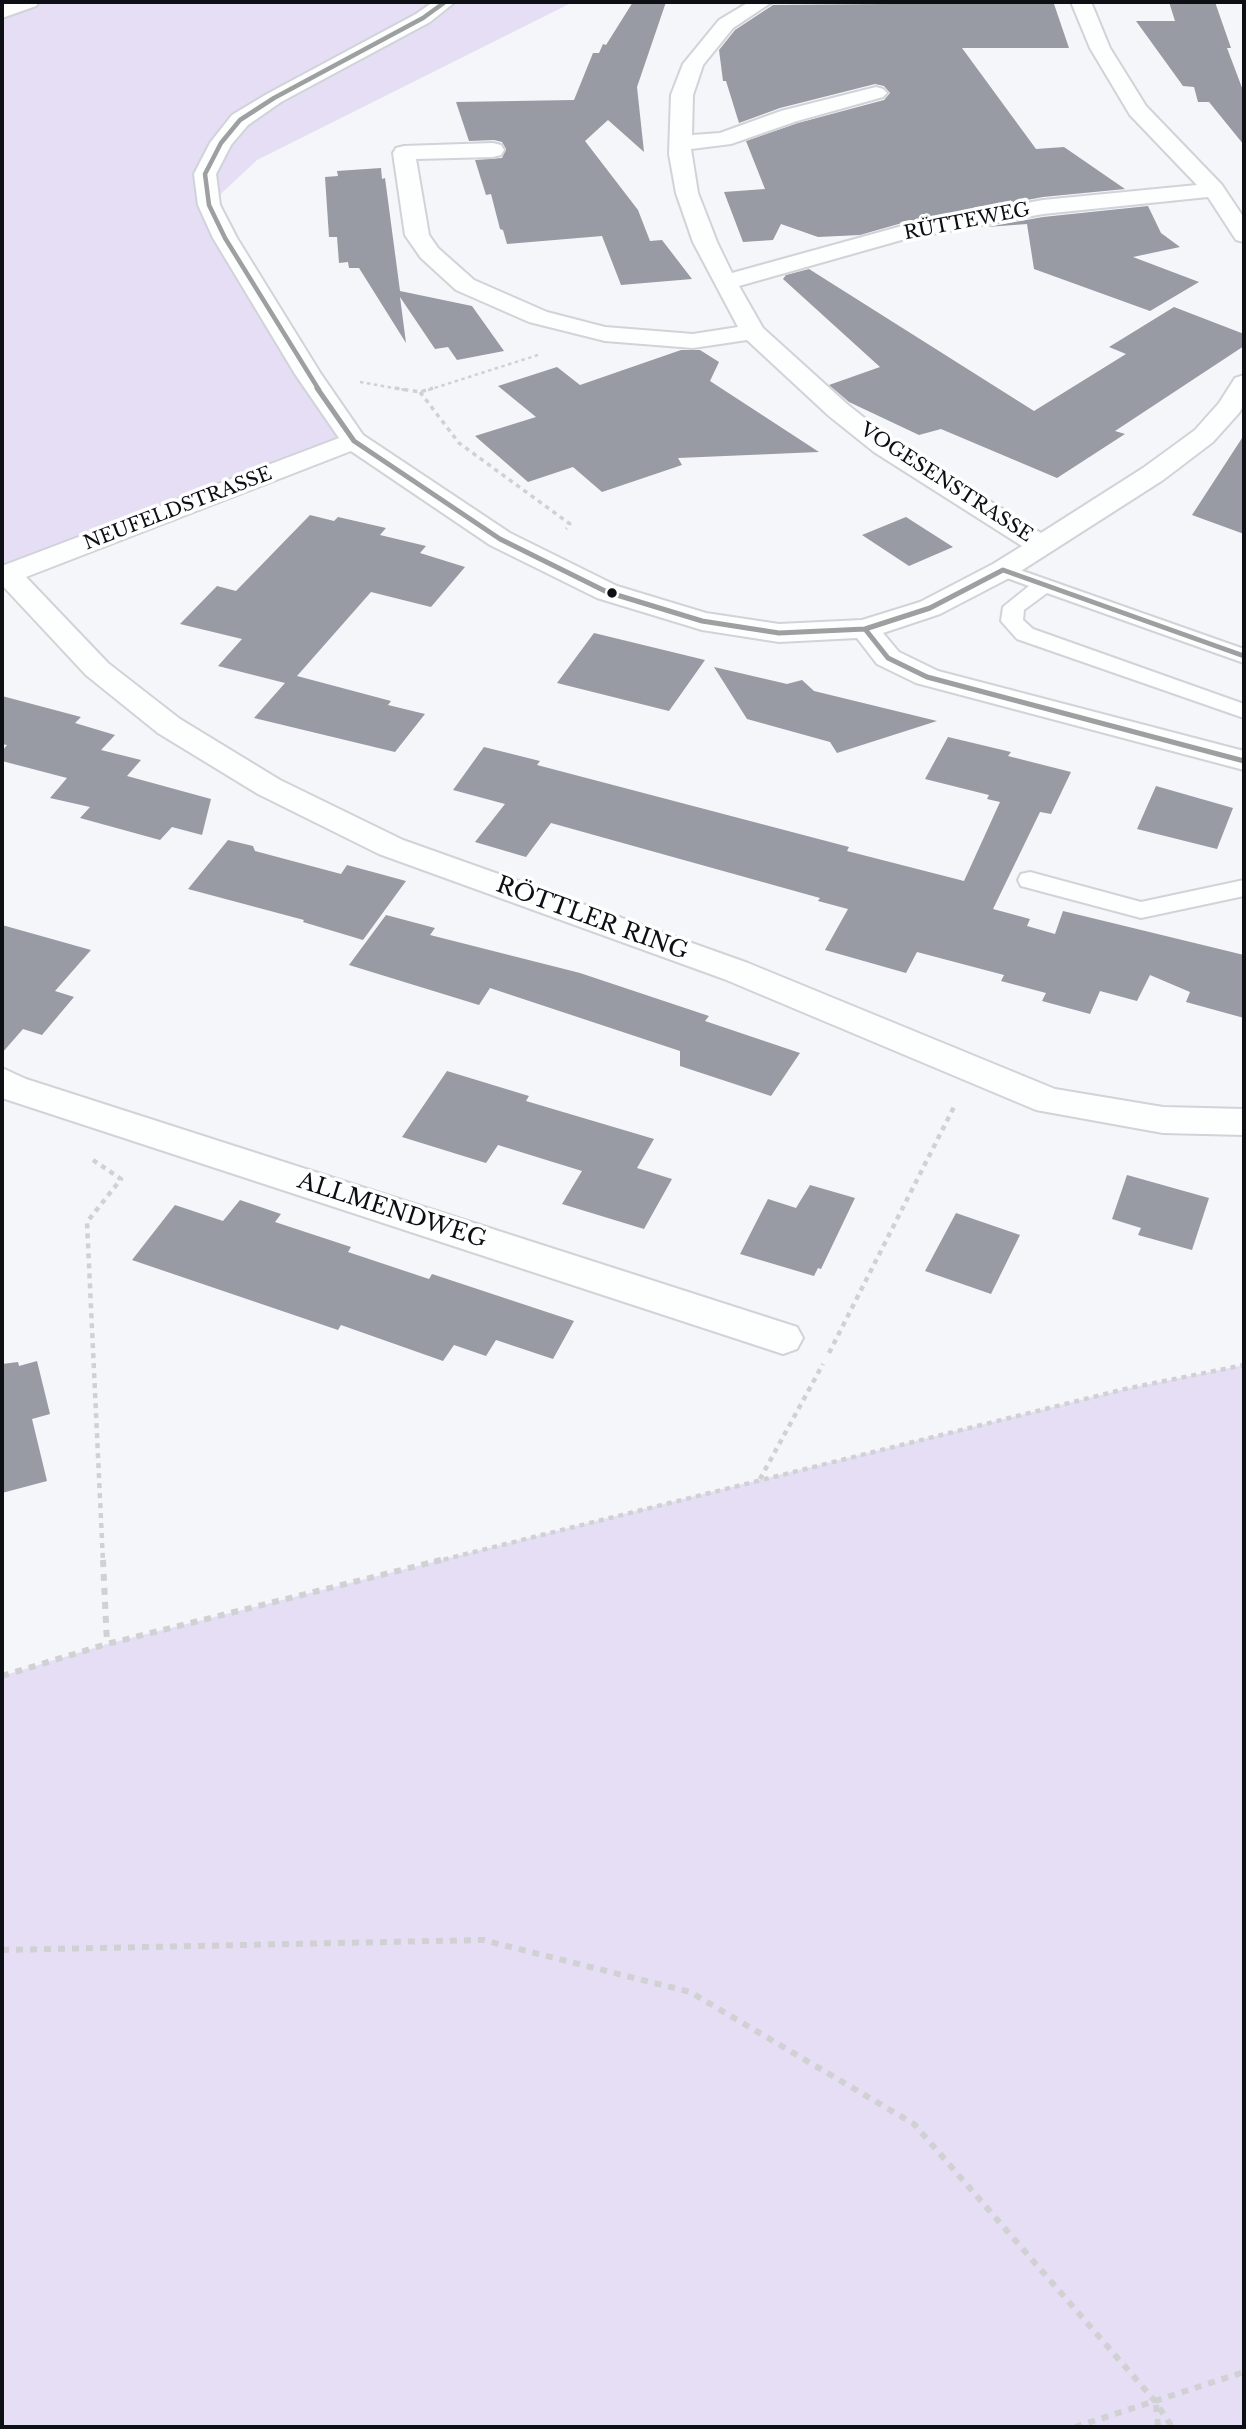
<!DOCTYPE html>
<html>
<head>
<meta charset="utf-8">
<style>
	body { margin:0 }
	#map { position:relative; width:1246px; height:2429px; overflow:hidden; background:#f4f6f9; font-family:"Libre Baskerville",serif }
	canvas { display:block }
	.frame { position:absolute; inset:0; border:4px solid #0c0f14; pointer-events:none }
</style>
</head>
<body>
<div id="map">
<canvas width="1246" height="2429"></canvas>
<div class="frame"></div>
</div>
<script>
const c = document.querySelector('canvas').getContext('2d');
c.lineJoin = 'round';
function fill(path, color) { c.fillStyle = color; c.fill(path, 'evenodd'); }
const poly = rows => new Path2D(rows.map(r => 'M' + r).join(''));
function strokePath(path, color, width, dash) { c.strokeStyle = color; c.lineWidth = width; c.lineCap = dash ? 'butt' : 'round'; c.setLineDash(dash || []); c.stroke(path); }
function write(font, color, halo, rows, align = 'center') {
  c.font = font + ' "Libre Baskerville",serif'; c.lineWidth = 7; c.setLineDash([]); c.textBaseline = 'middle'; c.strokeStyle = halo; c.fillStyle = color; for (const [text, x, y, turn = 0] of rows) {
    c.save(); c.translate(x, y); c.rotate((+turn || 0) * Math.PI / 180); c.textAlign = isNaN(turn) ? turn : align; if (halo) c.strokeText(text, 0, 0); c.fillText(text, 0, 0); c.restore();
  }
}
const green = poly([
	[29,2,573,2,257,160,209,205,354,441,2,576,2,12],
	[1244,1365,1244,2427,2,2427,2,1676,107,1644,759,1480,1125,1389]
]);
const building = poly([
	[633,2,666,2,637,87,644,152,608,120,585,141,638,210,650,241,662,240,692,279,621,285,602,236,507,244,503,230,500,229,491,194,486,195,475,160,502,158,506,149,502,142,494,140,469,141,456,102,574,100,593,53,599,53,603,44,606,45],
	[893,2,1044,2,1045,4,1054,4,1069,48,962,48,1036,149,1064,147,1125,189,1043,197,902,223,860,235,818,237,781,224,773,240,743,242,724,192,765,189,746,141,798,123,884,100,890,93,884,86,875,84,780,108,739,123,726,81,723,81,719,50,735,30,773,5,887,4],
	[1169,2,1215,2,1231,48,1227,48,1244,93,1244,145,1209,102,1198,102,1194,87,1183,86,1136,21,1175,21],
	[381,168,382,179,385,178,400,291,472,306,504,351,457,360,448,347,435,349,400,297,406,343,359,268,349,268,348,262,339,263,337,237,329,237,325,177,338,176,337,171],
	[1148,206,1161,233,1180,247,1133,257,1199,282,1150,311,1034,269,1027,224,987,227,1043,217],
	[809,269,1034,411,1126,354,1109,347,1174,307,1244,334,1244,346,1115,431,1125,434,1057,478,941,429,919,435,849,402,829,385,880,367,783,279,786,275],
	[681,350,700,350,719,362,710,381,819,452,678,458,682,465,602,492,573,467,528,482,475,436,536,417,498,386,557,367,580,385],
	[1244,435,1244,534,1192,515],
	[310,515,334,521,338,517,386,528,380,535,426,546,420,553,465,567,431,607,371,592,297,676,391,701,388,705,425,714,395,752,254,718,285,683,218,666,242,639,180,624,217,586,236,591],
	[906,517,953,547,909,566,862,535],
	[594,633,705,660,669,711,557,683],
	[714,667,787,684,802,680,814,691,937,721,837,753,830,742,747,719],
	[2,696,81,717,75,723,115,735,101,750,141,760,127,776,211,799,202,835,172,827,160,840,80,818,90,807,50,798,67,778,2,761,2,751,7,745,2,744],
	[948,737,1011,752,1008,756,1071,772,1051,814,1040,812,993,909,1030,919,1027,926,1055,934,1063,911,1244,955,1244,1018,1186,1002,1190,992,1150,975,1137,1001,1100,991,1090,1014,1042,1001,1046,993,1001,981,1004,975,917,952,906,973,825,950,848,909,818,901,820,898,551,823,526,857,475,842,505,804,453,790,484,747,540,761,537,765,849,847,847,851,964,881,1000,802,987,799,989,795,925,779],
	[1156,786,1233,808,1217,849,1137,829],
	[228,840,253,846,255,851,341,874,347,865,406,881,363,940,303,922,304,920,188,889],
	[386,915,435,928,430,935,580,973,709,1016,705,1021,800,1053,771,1096,680,1066,680,1051,490,988,479,1005,349,965],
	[2,925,91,950,55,991,74,997,42,1035,23,1029,2,1053],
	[447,1071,529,1096,526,1101,654,1139,637,1168,672,1179,644,1229,562,1204,582,1171,498,1145,486,1163,402,1137],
	[1127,1175,1209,1198,1192,1250,1138,1235,1141,1228,1112,1219],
	[810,1185,855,1198,821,1269,818,1268,814,1276,740,1254,768,1199,796,1208],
	[240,1200,281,1214,275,1222,351,1247,348,1252,429,1279,432,1274,574,1321,553,1359,496,1340,486,1356,454,1345,443,1361,341,1325,338,1330,132,1260,175,1205,223,1221],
	[956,1213,1020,1235,991,1294,925,1271],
	[37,1361,50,1414,32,1419,47,1481,2,1493,2,1364,18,1362,19,1366]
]);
const pathFar3 = poly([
	[360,382,405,390],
	[428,390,538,355]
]);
const pathFar2 = poly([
	[395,388,420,392,433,388],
	[420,392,459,443,570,524,566,529]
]);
const pathFar1 = poly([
	[93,1160,121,1179,87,1222,103,1562],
	[829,1353,955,1105],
	[760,1479,823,1364],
	[434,1562,1125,1389,1244,1365]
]);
const path = poly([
	[103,1560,107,1644],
	[2,1676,107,1644,441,1560],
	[2,1950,483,1940,690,1992,914,2124,1155,2401,1172,2427],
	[1156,2405,1158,2427],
	[1075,2427,1244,2372]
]);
const lane = poly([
	[1003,564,1244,649,1244,663,1047,593,1024,610,1023,620,1033,629,1244,704,1244,718,1017,639,1001,621,1003,607,1029,586,996,574,993,570,996,566,1003,564],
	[1030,872,1141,902,1244,880,1244,896,1141,918,1021,886,1018,880,1021,874,1030,872]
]);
const street = poly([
	[11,2,39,2,36,6,2,18,2,5,11,2],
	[433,2,455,2,430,22,281,102,248,125,231,145,216,174,220,205,237,238,321,374,363,435,510,533,617,586,706,613,779,624,862,620,920,602,993,564,1022,546,874,452,829,416,747,340,693,348,605,341,529,322,456,290,421,258,405,235,393,153,396,148,404,146,493,143,501,145,504,150,501,155,493,157,416,159,429,235,438,248,474,280,547,312,605,327,693,334,738,327,693,242,676,193,669,154,671,95,683,64,719,20,749,2,772,2,733,28,703,65,693,95,692,135,720,133,781,111,876,87,883,89,887,93,883,97,797,121,731,144,691,149,698,193,717,242,732,273,902,226,1043,200,1197,185,1130,115,1090,48,1071,2,1091,2,1110,48,1146,106,1222,185,1244,218,1244,242,1236,240,1208,197,1043,214,905,239,739,286,763,328,847,404,892,440,1041,533,1143,468,1195,430,1219,403,1235,378,1244,375,1244,405,1239,413,1213,442,1163,480,1013,576,940,614,883,633,899,652,938,671,1244,751,1244,770,916,683,877,664,857,638,779,642,702,630,597,598,490,545,351,451,26,577,108,663,180,719,280,780,403,840,748,963,1055,1089,1163,1107,1244,1109,1244,1135,1163,1133,1036,1110,724,979,379,854,258,794,158,733,86,675,2,585,2,566,339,438,295,374,213,238,198,205,194,174,210,143,232,115,267,94,416,14,433,2],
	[2,1068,26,1079,797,1327,803,1338,797,1349,783,1354,2,1098,2,1068]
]);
const bus1Far1 = poly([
	[319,390,225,238,209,205,205,174,221,143,240,120,274,98,423,18,445,2]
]);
const bus1 = poly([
	[317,388,354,441,500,539,607,592,702,621,779,633,865,629,930,608,1003,570,1244,656],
	[865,629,888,658,927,677,1244,761]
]);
const markers = [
	[612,593,6,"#0c0f14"]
];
const farStreetnames = [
	["RÜTTEWEG",967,222,-11],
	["VOGESENSTRASSE",946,483,33],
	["NEUFELDSTRASSE",178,509,-21]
];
const streetNames = [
	["RÖTTLER RING",592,919,20],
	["ALLMENDWEG",392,1211,18]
];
fill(green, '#e6def5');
fill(building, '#989aa4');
strokePath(lane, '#d0d3d8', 4);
strokePath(street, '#d0d3d8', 4);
strokePath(pathFar3, '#d0d1d3', 2.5, [3.5, 3.5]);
strokePath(pathFar2, '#d0d1d3', 3.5, [4.5, 4.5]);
strokePath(pathFar1, '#d0d1d3', 4.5, [5, 5]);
strokePath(path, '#d0d1d3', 6, [7, 7]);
fill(lane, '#fdfefe');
fill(street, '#fdfefe');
strokePath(bus1Far1, '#9e9fa1', 4.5);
strokePath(bus1, '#9e9fa1', 5);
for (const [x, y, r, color] of markers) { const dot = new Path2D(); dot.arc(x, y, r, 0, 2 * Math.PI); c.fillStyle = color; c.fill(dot); strokePath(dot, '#fff', 2.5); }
write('19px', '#0c0f14', '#fff', farStreetnames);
write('23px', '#0c0f14', '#fff', streetNames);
</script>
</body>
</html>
